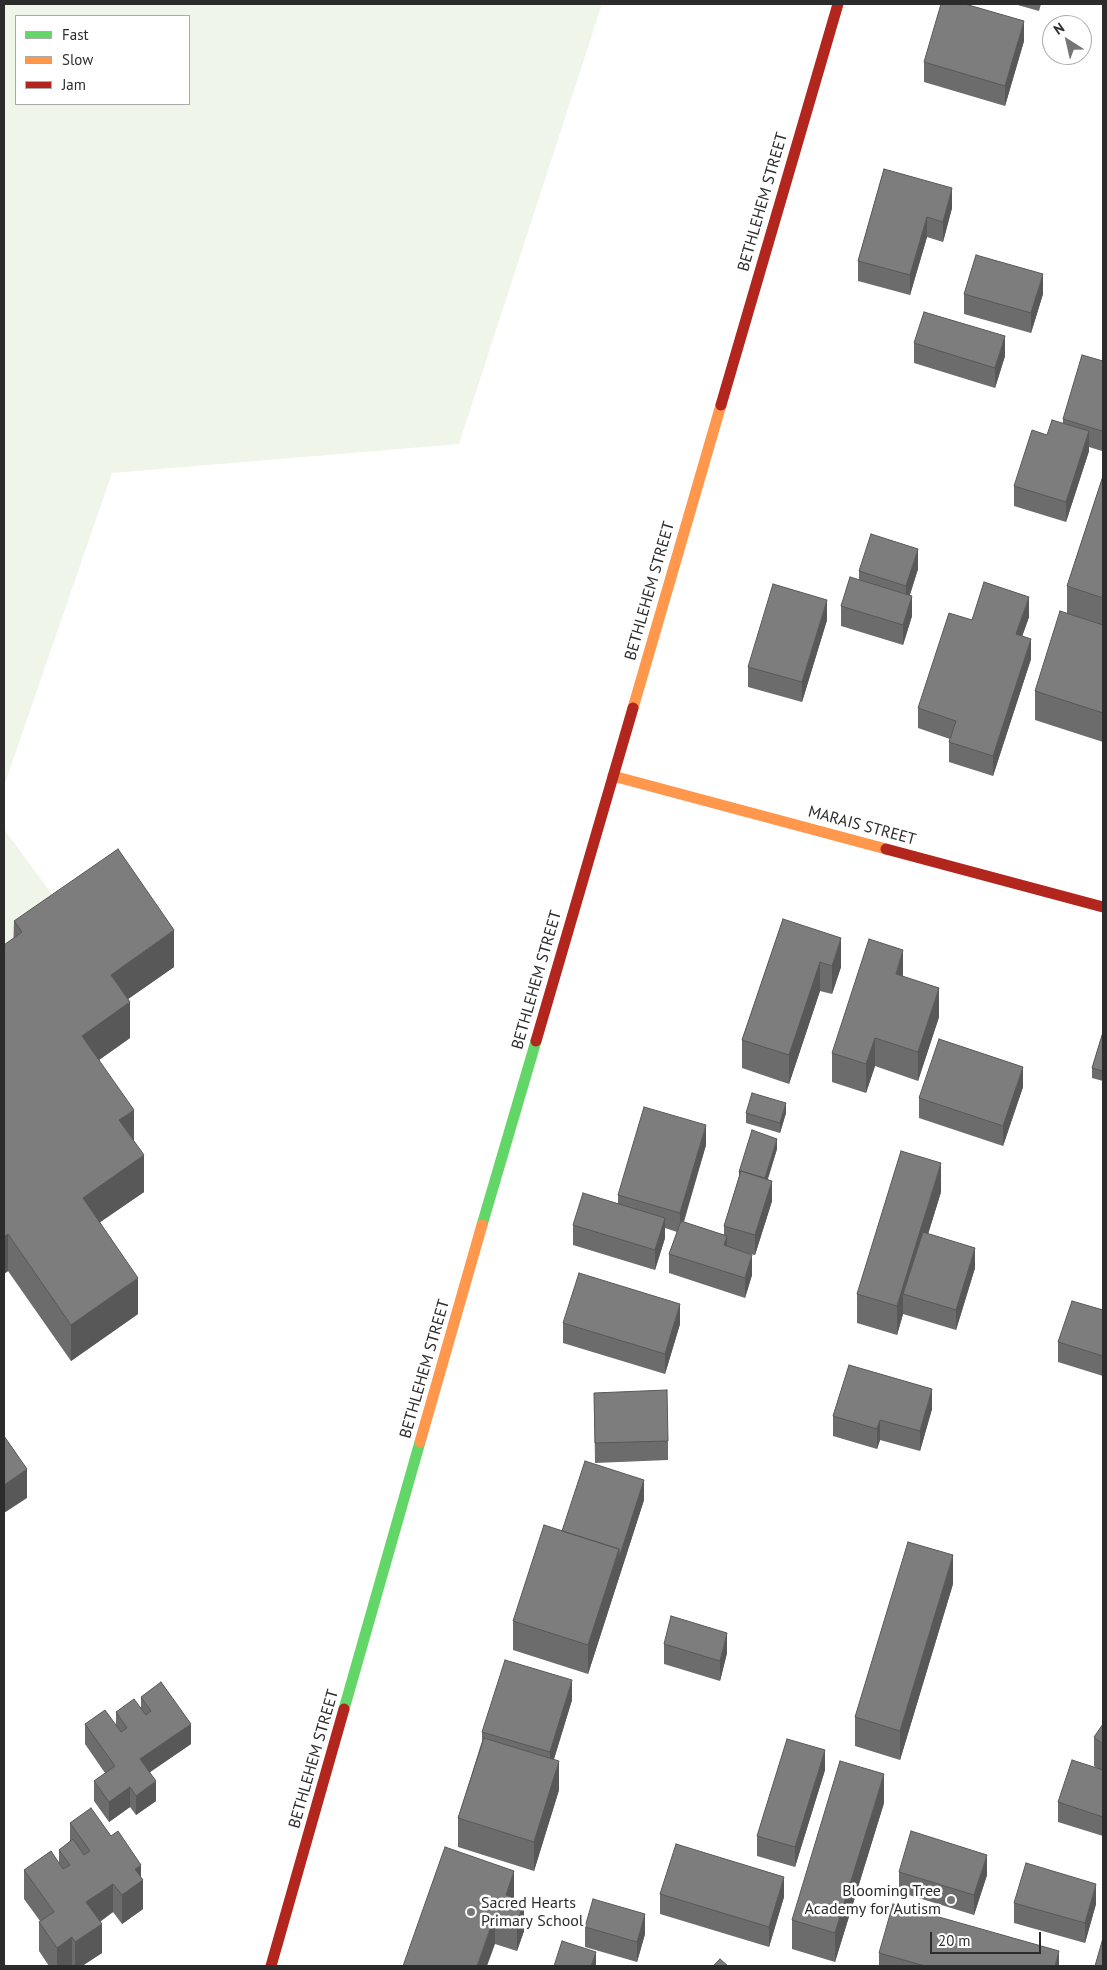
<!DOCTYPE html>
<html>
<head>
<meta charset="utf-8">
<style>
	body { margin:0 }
	#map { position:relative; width:1107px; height:1970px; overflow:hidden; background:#fff; font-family:"PT Sans",sans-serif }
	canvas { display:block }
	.frame { position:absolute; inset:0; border:5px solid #2c2c2c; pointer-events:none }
	.legend { position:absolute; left:15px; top:15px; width:175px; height:90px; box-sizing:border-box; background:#fff; border:1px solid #ababab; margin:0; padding:6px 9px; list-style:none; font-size:15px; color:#2c2c2c }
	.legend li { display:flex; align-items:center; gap:10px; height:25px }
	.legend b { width:25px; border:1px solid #ababab }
	.north { position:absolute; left:1042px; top:15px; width:50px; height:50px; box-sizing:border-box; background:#fff; border:1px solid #ababab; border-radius:50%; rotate:325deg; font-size:14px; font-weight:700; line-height:20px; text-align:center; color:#2c2c2c }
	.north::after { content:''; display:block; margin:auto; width:18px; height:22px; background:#767676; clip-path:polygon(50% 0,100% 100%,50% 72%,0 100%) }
	.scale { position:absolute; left:930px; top:1932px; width:111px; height:22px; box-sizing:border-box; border:2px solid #2c2c2c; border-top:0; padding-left:6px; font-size:15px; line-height:18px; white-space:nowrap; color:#2c2c2c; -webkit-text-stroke:4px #fff; paint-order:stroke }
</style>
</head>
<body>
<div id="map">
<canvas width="1107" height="1970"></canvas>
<div class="frame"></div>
<ul class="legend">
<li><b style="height:6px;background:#63d668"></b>Fast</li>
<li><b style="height:6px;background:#ff974d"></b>Slow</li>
<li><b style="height:6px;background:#b3261e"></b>Jam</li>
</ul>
<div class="north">N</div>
<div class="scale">20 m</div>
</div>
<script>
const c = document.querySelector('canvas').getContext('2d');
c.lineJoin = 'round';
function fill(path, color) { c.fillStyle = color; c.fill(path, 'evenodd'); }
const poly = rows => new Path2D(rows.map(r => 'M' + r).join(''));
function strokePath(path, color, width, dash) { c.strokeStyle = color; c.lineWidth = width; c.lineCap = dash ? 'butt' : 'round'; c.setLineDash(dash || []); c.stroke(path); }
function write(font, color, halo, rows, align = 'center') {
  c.font = font + ' "PT Sans",sans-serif'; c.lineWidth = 5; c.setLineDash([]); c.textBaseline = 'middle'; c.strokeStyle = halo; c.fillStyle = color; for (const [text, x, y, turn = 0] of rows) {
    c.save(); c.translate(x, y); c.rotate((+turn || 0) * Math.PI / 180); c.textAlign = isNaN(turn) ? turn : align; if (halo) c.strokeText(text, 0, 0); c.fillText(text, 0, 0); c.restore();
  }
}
const green = poly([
	[4,4,602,4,459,444,112,473,4,786],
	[16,16,189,16,189,104,16,104],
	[4,829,68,916,4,979]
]);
const fast = poly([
	[482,1225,536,1041],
	[344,1709,420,1442]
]);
const slow = poly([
	[633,708,721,405],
	[613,776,886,849],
	[420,1442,482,1225]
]);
const jam = poly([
	[721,405,838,4],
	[886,849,1103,907],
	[536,1041,633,708],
	[271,1966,344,1709]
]);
const wall = poly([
	[1014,4,1041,4,1039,11],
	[1024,41,1005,106,924,82,924,62],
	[884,169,952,208,943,242,927,237,910,295,858,281,858,261],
	[964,294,1043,294,1031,333,964,314],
	[914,343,1005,356,995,388,914,363],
	[1103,361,1102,451,1089,447,1089,451,1066,522,1014,506,1014,486,1047,435,1063,423,1063,419],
	[1103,476,1103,742,1035,720,1035,691,1067,613,1067,586],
	[918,569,910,595,912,616,903,645,841,626,841,606,859,580,859,571],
	[1029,617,1022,636,1031,659,993,776,949,762,949,742,950,739,918,728,918,708,972,620],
	[827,620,802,702,748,687,748,667],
	[783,919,841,967,832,994,820,991,789,1084,742,1068,742,1040],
	[14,921,174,967,128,999,130,1038,99,1060,134,1141,144,1192,100,1222,138,1314,71,1361,8,1271,4,1274],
	[903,977,939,1017,918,1081,875,1066,866,1093,832,1082,832,1053],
	[1103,1032,1103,1081,1092,1078,1092,1068],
	[1023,1087,1003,1146,919,1118,919,1098],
	[746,1113,786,1113,780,1133,746,1123],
	[706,1145,684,1222,724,1235,724,1226,739,1177,739,1172,777,1149,768,1179,772,1201,755,1255,749,1254,752,1275,745,1298,669,1273,669,1254,677,1232,665,1228,665,1238,655,1270,573,1245,573,1225,618,1204,618,1195],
	[941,1192,928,1234,975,1268,956,1330,903,1314,897,1335,857,1323,857,1294],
	[1103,1310,1103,1376,1058,1362,1058,1342],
	[563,1323,680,1324,665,1374,563,1343],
	[594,1393,668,1441,668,1460,595,1463],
	[932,1409,920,1451,880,1440,877,1449,833,1436,833,1416],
	[644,1500,588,1674,513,1650,513,1621,562,1531],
	[953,1584,900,1760,855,1746,855,1717],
	[664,1644,727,1653,720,1681,664,1664],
	[141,1697,191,1744,150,1772,156,1801,136,1815,130,1807,109,1822,94,1801,94,1781,105,1773,85,1744,85,1724,116,1725,116,1712,141,1707],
	[572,1700,554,1759,559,1790,534,1871,458,1847,458,1818,482,1741,482,1732],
	[1094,1737,1103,1744,1103,1836,1058,1822,1058,1802,1097,1768,1094,1766],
	[825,1770,795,1867,757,1856,757,1836],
	[884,1803,835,1962,792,1949,792,1920],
	[70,1823,141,1877,143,1909,122,1924,113,1912,100,1922,102,1953,82,1966,49,1966,39,1951,39,1922,40,1921,24,1899,24,1870,59,1863,59,1850,70,1842],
	[445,1847,514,1898,524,1931,517,1951,495,1944],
	[899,1872,987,1875,974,1915,899,1892],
	[660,1894,784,1897,769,1947,660,1914],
	[1014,1903,1096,1904,1085,1943,1014,1923],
	[585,1927,645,1934,637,1962,585,1947],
	[879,1953,1059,1966,879,1966]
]);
const shadedWall = poly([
	[1024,21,1024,41,1005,106,1005,86],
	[952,188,952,208,943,242,943,222],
	[927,217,927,237,910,295,910,275],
	[1043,274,1043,294,1031,333,1031,313],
	[1005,336,1005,356,995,388,995,368],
	[1103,428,1103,448,1102,451,1102,431],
	[1089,431,1089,451,1066,522,1066,502],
	[918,549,918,569,906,606,906,586],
	[912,596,912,616,903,645,903,625],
	[1029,597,1029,617,1016,654,1016,634],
	[827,600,827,620,802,702,802,682],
	[1031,639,1031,659,993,776,993,756],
	[174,930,174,967,111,1011,111,975],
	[841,938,841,967,832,994,832,966],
	[903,950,903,979,896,974],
	[820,962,820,991,789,1084,789,1055],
	[939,988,939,1017,918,1081,918,1052],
	[130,1002,130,1038,82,1072,82,1036],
	[875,1038,875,1066,866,1093,866,1064],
	[1023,1067,1023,1087,1003,1146,1003,1126],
	[786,1103,786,1113,780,1133,780,1123],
	[134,1110,134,1147,119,1120],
	[706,1125,706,1145,680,1233,680,1213],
	[777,1139,777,1149,764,1190,764,1180],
	[144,1155,144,1192,83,1234,83,1198],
	[941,1163,941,1192,909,1296,903,1294,903,1314,897,1335,897,1306],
	[772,1181,772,1201,755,1255,755,1235],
	[665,1218,665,1238,655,1270,655,1250],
	[8,1234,8,1271,4,1274,4,1237],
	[727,1236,727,1256,724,1245],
	[975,1248,975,1268,956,1330,956,1310],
	[752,1255,752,1275,745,1298,745,1278],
	[138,1278,138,1314,71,1361,71,1325],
	[680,1304,680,1324,665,1374,665,1354],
	[932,1389,932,1409,920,1451,920,1431],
	[880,1420,880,1440,877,1449,877,1429],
	[27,1469,27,1498,4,1513,4,1485],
	[644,1480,644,1500,588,1674,588,1645,619,1549],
	[953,1555,953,1584,900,1760,900,1731],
	[727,1633,727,1653,720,1681,720,1661],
	[572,1680,572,1700,550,1772,550,1752],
	[191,1724,191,1744,140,1779,140,1759],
	[825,1750,825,1770,795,1867,795,1847],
	[559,1761,559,1790,534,1871,534,1842],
	[884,1774,884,1803,835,1962,835,1933],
	[156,1781,156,1801,136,1815,136,1796],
	[130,1787,130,1807,109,1822,109,1802],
	[987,1855,987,1875,974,1915,974,1895],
	[141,1865,141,1881,143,1880,143,1909,122,1924,122,1895,135,1869],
	[514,1871,514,1900,506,1895],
	[784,1877,784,1897,769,1947,769,1927],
	[113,1884,113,1912,86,1931,86,1902],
	[1096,1884,1096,1904,1085,1943,1085,1923],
	[524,1902,524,1931,517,1951,517,1923],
	[645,1914,645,1934,637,1962,637,1942],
	[495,1915,495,1944,487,1966,477,1966],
	[102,1924,102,1953,82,1966,75,1966,75,1942],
	[72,1937,72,1966,57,1966,57,1948],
	[1059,1951,1059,1966,1055,1966],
	[596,1952,596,1966,591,1966]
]);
const building = poly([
	[941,4,965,4,1024,21,1005,86,924,62,941,4],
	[884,169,952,188,943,222,927,217,910,275,858,261,884,169],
	[976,255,1043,274,1031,313,964,294,976,255],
	[924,312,1005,336,995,368,914,343,924,312],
	[1082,355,1103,361,1103,428,1102,431,1063,419,1082,355],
	[1052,420,1089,431,1066,502,1014,486,1032,430,1047,435,1052,420],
	[1103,476,1103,598,1067,586,1103,476],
	[871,534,918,549,906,586,859,571,871,534],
	[850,577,912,596,903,625,841,606,850,577],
	[984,582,1029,597,1016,634,1031,639,993,756,949,742,956,721,918,708,949,613,972,620,984,582],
	[773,584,827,600,802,682,748,667,773,584],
	[1060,611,1103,625,1103,713,1035,691,1060,611],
	[118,849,174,930,111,975,130,1002,82,1036,134,1110,119,1120,144,1155,83,1198,138,1278,71,1325,8,1234,4,1237,4,945,22,932,14,921,118,849],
	[783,919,841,938,832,966,820,962,789,1055,742,1040,783,919],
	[869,939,903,950,896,974,939,988,918,1052,875,1038,866,1064,832,1053,869,939],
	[1103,1032,1103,1071,1092,1068,1103,1032],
	[939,1039,1023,1067,1003,1126,919,1098,939,1039],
	[752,1093,786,1103,780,1123,746,1113,752,1093],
	[644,1107,706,1125,680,1213,618,1195,644,1107],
	[752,1130,777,1139,765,1178,741,1171,740,1173,739,1172,752,1130],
	[901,1151,941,1163,897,1306,857,1294,901,1151],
	[741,1171,772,1181,755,1235,724,1226,741,1171],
	[583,1193,665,1218,655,1250,573,1225,583,1193],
	[681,1221,727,1236,724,1245,752,1255,745,1278,669,1254,681,1221],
	[923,1232,975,1248,956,1310,903,1294,923,1232],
	[579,1273,680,1304,665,1354,563,1323,579,1273],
	[1072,1301,1103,1310,1103,1356,1058,1342,1072,1301],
	[849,1365,932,1389,920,1431,880,1420,877,1429,833,1416,849,1365],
	[667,1390,668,1441,595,1443,594,1393,667,1390],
	[4,1436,27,1469,4,1485,4,1436],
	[585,1461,644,1480,619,1558,619,1549,562,1531,585,1461],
	[544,1525,619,1549,588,1645,513,1621,544,1525],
	[908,1542,953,1555,900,1731,855,1717,908,1542],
	[671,1616,727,1633,720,1661,664,1644,671,1616],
	[505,1660,572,1680,550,1752,482,1732,505,1660],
	[161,1682,191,1724,140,1759,156,1781,136,1796,130,1787,109,1802,94,1781,115,1766,85,1724,105,1710,121,1732,127,1728,116,1712,134,1699,146,1715,151,1711,141,1697,161,1682],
	[1103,1724,1103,1744,1094,1737,1103,1724],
	[484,1738,559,1761,534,1842,458,1818,484,1738],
	[787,1739,825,1750,795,1847,757,1836,787,1739],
	[1072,1760,1103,1770,1103,1817,1058,1802,1072,1760],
	[840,1761,884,1774,835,1933,792,1920,840,1761],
	[91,1808,111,1836,118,1831,141,1865,135,1869,143,1880,122,1895,113,1884,86,1902,102,1924,75,1942,72,1937,57,1948,39,1922,54,1912,24,1870,51,1851,63,1869,70,1865,59,1850,73,1839,84,1855,90,1851,70,1823,91,1808],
	[911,1831,987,1855,974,1895,899,1872,911,1831],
	[676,1844,784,1877,769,1927,660,1894,676,1844],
	[445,1847,514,1871,506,1895,524,1902,517,1923,495,1915,477,1966,403,1966,445,1847],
	[1026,1863,1096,1884,1085,1923,1014,1903,1026,1863],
	[593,1899,645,1914,637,1942,585,1927,593,1899],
	[893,1904,1059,1951,1055,1966,925,1966,879,1953,893,1904],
	[1103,1938,1103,1966,1095,1966,1103,1938],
	[562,1941,596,1952,591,1966,554,1966,562,1941],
	[720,1959,728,1966,713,1966,720,1959]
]);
const markers = [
	[951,1900,5,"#767676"],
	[471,1912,5,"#767676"]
];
const streetNames = [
	["BETHLEHEM STREET",763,202,-74],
	["BETHLEHEM STREET",650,591,-74],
	["MARAIS STREET",862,826,15],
	["BETHLEHEM STREET",537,980,-74],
	["BETHLEHEM STREET",425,1369,-74],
	["BETHLEHEM STREET",314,1759,-74]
];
const poiNames = [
	["Blooming Tree",941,1891],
	["Academy for Autism",941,1909],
	["Sacred Hearts",481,1903,"left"],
	["Primary School",481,1921,"left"]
];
fill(green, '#f0f5e9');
strokePath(fast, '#63d668', 11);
strokePath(slow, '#ff974d', 11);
strokePath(jam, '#b3261e', 11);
fill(wall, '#6c6c6c');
fill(shadedWall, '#585858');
fill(building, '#7d7d7d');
strokePath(building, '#585858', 1);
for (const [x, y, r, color] of markers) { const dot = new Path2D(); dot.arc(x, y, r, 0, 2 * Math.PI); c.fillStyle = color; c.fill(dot); strokePath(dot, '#fff', 2); }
write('16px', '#2c2c2c', '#fff', streetNames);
write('16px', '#2c2c2c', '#fff', poiNames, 'right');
</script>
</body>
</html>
